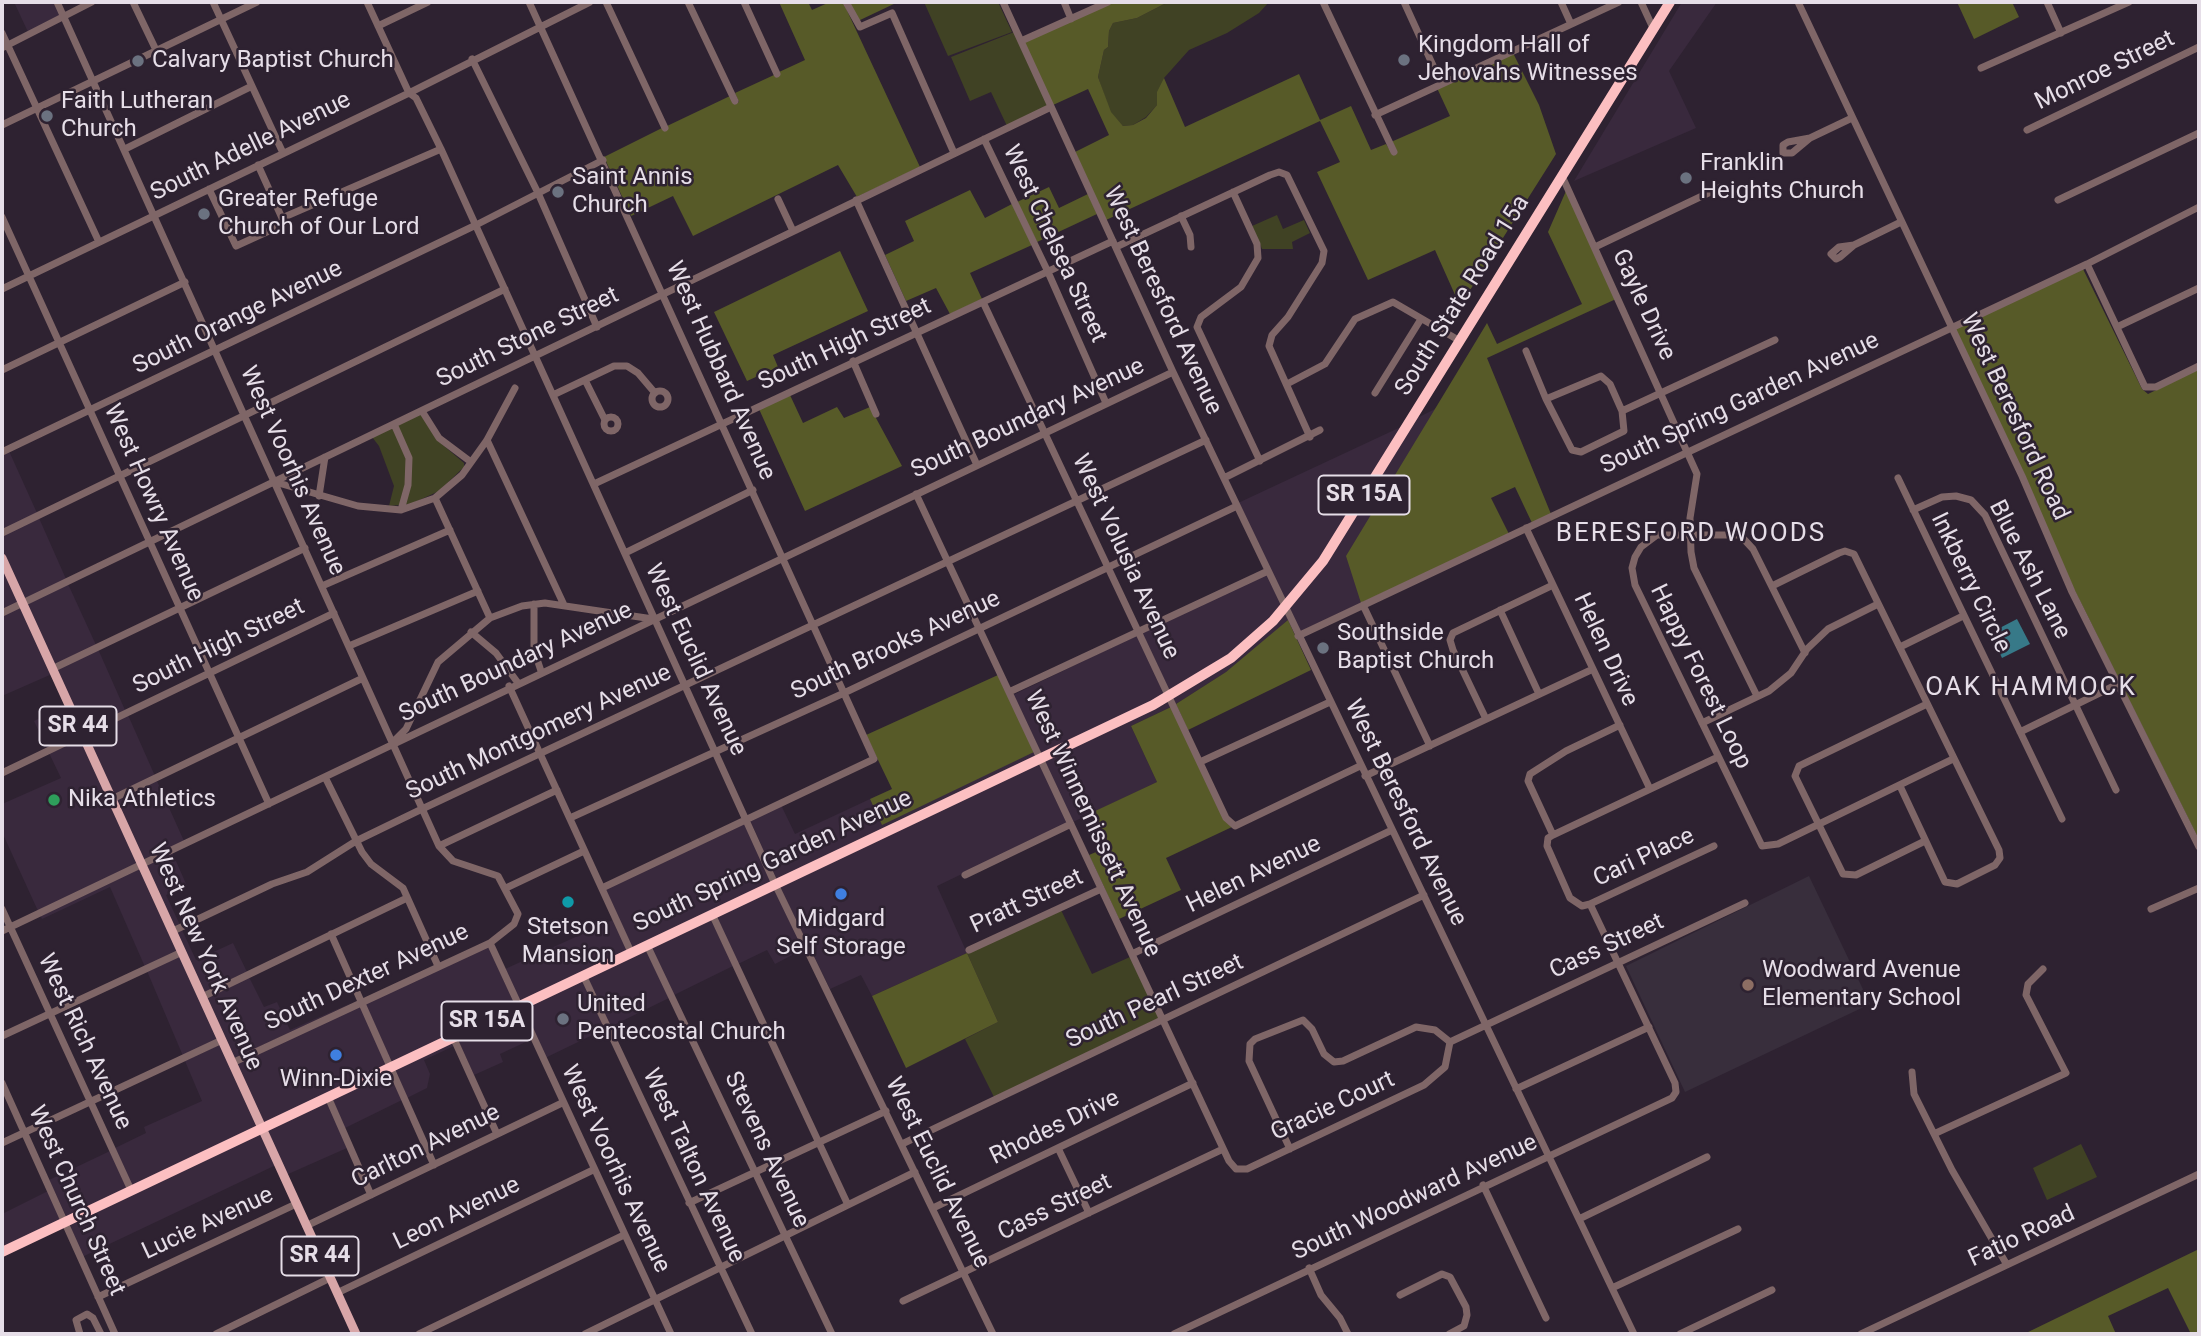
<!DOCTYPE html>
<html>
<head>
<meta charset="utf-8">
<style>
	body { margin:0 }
	#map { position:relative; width:2201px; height:1336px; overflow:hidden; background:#2e2231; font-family:Roboto,sans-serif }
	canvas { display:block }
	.frame { position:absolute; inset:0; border:4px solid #e6dee8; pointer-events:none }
</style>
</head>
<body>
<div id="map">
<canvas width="2201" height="1336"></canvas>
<div class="frame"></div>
</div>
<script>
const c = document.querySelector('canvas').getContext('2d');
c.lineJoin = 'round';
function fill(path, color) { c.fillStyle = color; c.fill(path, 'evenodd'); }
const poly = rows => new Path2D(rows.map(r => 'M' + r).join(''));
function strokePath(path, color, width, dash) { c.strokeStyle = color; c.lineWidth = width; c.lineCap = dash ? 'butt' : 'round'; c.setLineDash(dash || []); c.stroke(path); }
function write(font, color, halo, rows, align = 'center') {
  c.font = font + ' Roboto,sans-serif'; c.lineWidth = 5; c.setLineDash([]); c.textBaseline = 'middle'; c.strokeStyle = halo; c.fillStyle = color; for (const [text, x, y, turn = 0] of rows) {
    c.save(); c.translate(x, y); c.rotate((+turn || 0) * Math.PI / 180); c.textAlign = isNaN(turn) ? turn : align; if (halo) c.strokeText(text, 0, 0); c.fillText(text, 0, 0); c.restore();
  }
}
const built = poly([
	[14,2,54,2,60,15,28,32],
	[1682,2,1717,2,1669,71,1696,128,1574,181],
	[1437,408,1414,446,1361,603,1300,632,1289,608,1413,420],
	[1405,425,1330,545,1287,603,1238,503],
	[9,451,37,513,2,530,2,455],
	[39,518,66,579,24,600,2,552,2,535],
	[2,565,19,602,2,610],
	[1267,574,1283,607,1244,645,1171,694,1142,633],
	[68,584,96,645,54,666,26,604],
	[21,607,52,674,2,696,2,616],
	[1285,612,1288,620,1267,640,1226,672,1176,704,1173,698],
	[1137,635,1166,696,1042,755,1013,695],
	[98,649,125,710,84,731,56,670],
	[1008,697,1037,758,777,880,750,820,781,805,795,834,870,799,882,824],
	[1168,701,1171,707,1131,726,1157,782,1073,822,1044,760],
	[66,705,79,733,47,748,34,721],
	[128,715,155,776,114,796,86,735],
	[81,737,138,863,38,911,2,832,2,804,61,778,49,753],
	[1039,762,1068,823,937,886,967,953,872,996,861,975,830,989,779,885],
	[157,781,184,841,143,860,116,800],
	[745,822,772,883,633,949,605,889],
	[172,852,187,886,166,895,180,925,174,928,145,865],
	[140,867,178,951,145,967,110,887,42,919,40,915],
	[774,887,804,949,775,964,767,950,738,964,715,915],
	[710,918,733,966,674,995,650,946],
	[613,920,628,951,520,1003,505,969],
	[182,930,196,960,233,943,247,972,204,993,176,933],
	[488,946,515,1005,392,1063,365,1003],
	[645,948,669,998,610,1027,587,976],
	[181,955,219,1039,183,1056,147,971],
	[249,977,264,1007,277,1002,290,1030,358,1000,234,1059,206,998],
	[582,979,605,1029,545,1058,522,1007],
	[360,1005,387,1066,264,1125,236,1064],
	[516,1010,530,1040,500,1054,503,1062,474,1075,457,1038],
	[452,1040,454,1046,424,1060,430,1074,427,1088,407,1098,394,1068],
	[221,1044,259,1127,132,1187,115,1148,146,1133,144,1127,202,1101,185,1061],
	[389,1070,402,1100,345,1128,332,1098],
	[327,1100,347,1148,286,1175,266,1129],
	[261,1132,276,1165,82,1257,69,1223],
	[110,1151,127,1189,67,1218,49,1180],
	[48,1191,62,1221,2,1249,2,1214]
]);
const education = poly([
	[1809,876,1870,1004,1685,1092,1626,966]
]);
const green = poly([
	[924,2,998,2,1012,32,948,56],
	[1168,2,1269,2,1259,13,1227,33,1189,50,1164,78,1158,104,1146,117,1133,125,1123,126,1110,112,1098,77,1104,50,1108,47,1109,31,1113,23,1137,18],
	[1014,32,1048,106,1007,126,991,92,970,101,951,57],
	[1277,215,1283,229,1304,220,1310,233,1292,242,1293,249,1262,249,1252,226],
	[421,414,437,440,464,463,464,467,439,491,411,504,389,506,394,486,379,446,372,437],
	[1061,910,1092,974,1130,957,1159,1018,994,1097,965,1039,998,1022,967,953],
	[2081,1144,2097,1177,2047,1200,2033,1168]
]);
const forest = poly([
	[779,2,808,2,812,10,830,2,843,2,920,167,857,197,838,165,693,236,673,196,631,216,604,157,662,128,668,129,667,126,730,96,734,104,739,102,735,93,774,75,780,75,779,72,805,60],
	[849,2,898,2,858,21],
	[1114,2,1168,2,1137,18,1113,23,1109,31,1108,47,1104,50,1098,77,1111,112,1123,126,1133,125,1146,118,1157,105,1157,92,1164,78,1185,127,1299,74,1320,120,1351,106,1371,150,1386,144,1393,155,1397,153,1391,142,1450,116,1437,88,1513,53,1539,105,1556,154,1460,306,1435,250,1368,280,1317,172,1340,162,1320,121,1106,220,1075,152,1109,135,1088,89,1053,105,1024,42],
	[1957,2,2012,2,2019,17,1974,39],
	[1049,187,1059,208,1088,194,1097,214,1037,242,1017,202],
	[970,190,985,218,1012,204,1032,245,970,273,982,299,950,314,936,288,906,301,885,255,914,241,905,221],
	[1566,191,1616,299,1487,358,1551,514,1532,523,1515,487,1491,498,1509,534,1361,603,1346,556,1487,323,1497,344,1582,304,1548,232],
	[840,251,868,311,773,355,778,367,747,381,714,312],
	[2083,269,2142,389,2148,394,2199,369,2199,840,2075,591,1954,328],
	[790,395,803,423,837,407,844,418,870,407,902,466,805,511,759,409],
	[1288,620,1311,670,1188,730,1176,704,1226,672],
	[998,675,1034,752,882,825,870,799,892,789,866,735],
	[1171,707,1232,827,1166,858,1181,890,1119,919,1089,855,1110,846,1093,812,1157,782,1131,726],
	[967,953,998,1022,906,1068,872,996],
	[2199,1249,2199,1334,2191,1334,2168,1288,2108,1316,2116,1334,2024,1334]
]);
const water = poly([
	[2017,619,2030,644,2002,658,1990,633]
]);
const minor = poly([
	[57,2,439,846,453,861,498,876,518,914,514,924,490,943,232,1063],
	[133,2,156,50],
	[213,2,283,153],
	[367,2,409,93,416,98,441,149,775,884,993,1334],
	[529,2,874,759,602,888],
	[606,2,665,128],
	[688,2,735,101],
	[744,2,777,74],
	[846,2,860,27,892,13,954,153],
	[1003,2,1173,372,1634,1334],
	[1064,2,1071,19],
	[1323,2,1394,152],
	[1404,2,1441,83],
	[1561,2,1571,24],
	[1641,2,1653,28],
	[1798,2,2022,476,2072,592,2199,847],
	[2047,2,2061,33],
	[378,26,428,2],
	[2,33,99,242],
	[1021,41,1108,2],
	[2,48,92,2],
	[472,59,538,193,597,327],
	[1981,68,2129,2],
	[1375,115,1619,2],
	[2,125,257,2],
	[2027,130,2199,47],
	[1810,138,1788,142,1783,145,1783,153,1792,153,1810,138,1852,118],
	[984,139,1048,272,1106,403],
	[125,149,252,86],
	[1562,176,1697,474,1690,518,1691,552,1694,568,1757,696],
	[209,189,236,246,282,225,282,218,258,165],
	[1233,192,1257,244,1258,258,1241,287,1201,317,1197,327,1260,461],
	[778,199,793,231],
	[856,200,977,465],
	[2058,200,2199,133],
	[1181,216,1190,235,1191,247],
	[2,217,269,804],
	[282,218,441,149],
	[1854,245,1839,247,1831,254,1836,259,1840,257,1854,245,1901,222],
	[1116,247,1270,175,1279,172,1287,175,1324,251,1322,263,1288,317,1272,335,1269,346,1310,437],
	[1595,247,1721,187],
	[2087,264,2145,387,2156,387,2199,366],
	[2,289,409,93,590,2],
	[983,302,1226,818,1235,826,1360,766],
	[2117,327,2199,288],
	[1526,351,1546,399,1572,450,1581,452,1624,431,1622,411,1610,384,1601,376,1546,399],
	[853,361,876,414],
	[2,370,185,282],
	[585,380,605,420],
	[1287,384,1325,364,1355,319,1393,302,1460,341],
	'652 399a8 8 0 1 1 16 0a8 8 0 1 1-16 0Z',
	[1375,393,1421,319],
	[553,395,614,366,627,366,638,373,655,393],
	[422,411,439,438,471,462],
	[1622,411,1775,340],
	'604 424a7 7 0 1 1 14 0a7 7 0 1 1-14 0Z',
	[394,424,409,458,408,485,401,510],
	[487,440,564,605],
	[2,452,476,225,603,160],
	[1224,478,1320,430],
	[1898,478,2062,819],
	[275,482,358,506,401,510,435,498,462,475,487,440,515,388],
	[594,484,1113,241],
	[916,494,1229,1161,1236,1169,1247,1169,1424,1085,1445,1067,1450,1042],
	[319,496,325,457],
	[435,498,490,618],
	[1913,510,1942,497,1956,496,1971,500,1985,515,2116,790],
	[1526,528,1650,789],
	[2,533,505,289],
	[625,553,753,490],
	[322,586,450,530],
	[1772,586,1839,553,1845,551,1854,554,1999,850,2000,858,1995,865,1957,884,1945,882,1900,786],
	[534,604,534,650,541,671],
	[1363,605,1430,746],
	[1500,610,1539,694],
	[2,613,1051,107],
	[471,632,496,653,518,683],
	[1298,636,2087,264,2199,207],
	[349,646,478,591],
	[1900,647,1963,616],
	[1805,653,1753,549,1740,535,1657,535,1641,547,1635,557,1632,568,1635,585,1762,846,1778,844,1953,759],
	[52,669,305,548],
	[509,686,631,952],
	[1009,692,1268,571],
	[1486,719,1453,650,1450,640,1453,633,1553,585],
	[1702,723,1769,691,1791,673,1807,649,1828,629,1878,604],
	[2020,732,2118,684],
	[395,740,406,729,438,662,490,618,522,606,545,603,653,619],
	[1200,762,1330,702],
	[2,773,334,613],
	[1365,776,1593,669],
	[325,777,362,852,371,864,403,888,438,966],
	[112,799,363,678],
	[570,818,844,693,1237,506],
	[1553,835,1528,781,1530,774,1566,751,1620,725],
	[1925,841,1856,875,1843,874,1795,776,1799,766,1927,704],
	[439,846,557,790],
	[965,875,1071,824],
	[506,888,584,851],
	[1590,904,1714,846],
	[2,909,131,1190],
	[2151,909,2199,888],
	[712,914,848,1205],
	[2,931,1173,372],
	[173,931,272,884,307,872,356,841,422,809,1206,440],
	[331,934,434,1165],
	[490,943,671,1334],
	[647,945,832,1334],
	[969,950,1101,889],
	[1132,954,1392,830],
	[583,975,752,1334],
	[202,997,407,898],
	[2,1036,182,952],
	[453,1037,497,1134],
	[1450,1042,1745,903],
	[1912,1072,1914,1094,1952,1170,2007,1265],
	[2,1083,115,1334],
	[1516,1089,1649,1027],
	[328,1097,371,1195],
	[1936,1133,2066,1073,2026,995,2028,984,2043,969],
	[2,1143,222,1040],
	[902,1144,1424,895],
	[1058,1148,1089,1213],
	[1290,1149,1249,1061,1250,1044,1255,1039,1303,1020,1312,1029,1324,1054,1334,1062,1343,1061,1416,1027,1435,1030,1450,1042],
	[1483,1185,1546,1318],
	[689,1203,886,1111],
	[933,1208,1193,1083],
	[1579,1219,1707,1157],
	[306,1226,562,1103],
	[1309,1268,1321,1295,1340,1318,1348,1334],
	[1612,1288,1738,1229],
	[337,1293,593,1170],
	[1400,1295,1442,1274,1450,1277,1466,1307,1467,1315,1464,1326,1449,1334],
	[98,1297,296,1204],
	[903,1301,1223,1149],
	[80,1334,76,1320,87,1314,93,1318,101,1334],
	[216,1334,330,1278],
	[419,1334,624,1235],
	[585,1334,915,1172],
	[1174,1334,1672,1098,1676,1092,1675,1083,1590,904,1582,906,1570,898,1547,846,1548,838,1553,835,1718,757],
	[1680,1334,1772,1290],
	[1861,1334,2199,1174]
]);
const major = poly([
	[2,558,356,1334]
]);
const highway = poly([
	[2,1252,1153,705,1231,658,1273,621,1323,561,1670,2]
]);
const markers = [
	[1404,60,7,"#6b7280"],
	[138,61,7,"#6b7280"],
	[47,116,7,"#6b7280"],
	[1686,178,7,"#6b7280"],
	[558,192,7,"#6b7280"],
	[204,214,7,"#6b7280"],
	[1323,648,7,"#6b7280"],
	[54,800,7,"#2e9e5b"],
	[841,894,7,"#3f7fe0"],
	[568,902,7,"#0f9aa8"],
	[1748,985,7,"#8d6e63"],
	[563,1019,7,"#6b7280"],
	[336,1055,7,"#3f7fe0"]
];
const shields = [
	[1364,495,91],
	[78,726,77],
	[487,1021,91],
	[320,1256,77]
];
const shieldNames = [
	["SR 15A",1364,495],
	["SR 44",78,726],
	["SR 15A",487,1021],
	["SR 44",320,1256]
];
const poiNames = [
	["Kingdom Hall of",1418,46],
	["Jehovahs Witnesses",1418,74],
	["Calvary Baptist Church",152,61],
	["Faith Lutheran",61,102],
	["Church",61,130],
	["Franklin",1700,164],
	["Heights Church",1700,192],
	["Saint Annis",572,178],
	["Church",572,206],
	["Greater Refuge",218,200],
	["Church of Our Lord",218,228],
	["Southside",1337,634],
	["Baptist Church",1337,662],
	["Nika Athletics",68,800],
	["Midgard",841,920,"center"],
	["Self Storage",841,948,"center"],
	["Stetson",568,928,"center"],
	["Mansion",568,956,"center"],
	["Woodward Avenue",1762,971],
	["Elementary School",1762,999],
	["United",577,1005],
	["Pentecostal Church",577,1033],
	["Winn-Dixie",336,1080,"center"]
];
const streetNames = [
	["Monroe Street",2105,71,-26],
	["South Adelle Avenue",251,147,-26],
	["West Chelsea Street",1054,244,65],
	["South State Road 15a",1463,296,-58],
	["West Beresford Avenue",1162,301,65],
	["Gayle Drive",1643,305,65],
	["South Orange Avenue",238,318,-26],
	["South Stone Street",528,338,-26],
	["South High Street",845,345,-25],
	["West Hubbard Avenue",720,371,66],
	["South Spring Garden Avenue",1740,404,-25],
	["West Beresford Road",2014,417,65],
	["South Boundary Avenue",1028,419,-25],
	["West Voorhis Avenue",292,471,66],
	["West Howry Avenue",153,503,66],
	["West Volusia Avenue",1125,557,65],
	["Blue Ash Lane",2029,570,63],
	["Inkberry Circle",1970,583,64],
	["South Brooks Avenue",896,646,-25],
	["South High Street",219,647,-26],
	["Helen Drive",1605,650,65],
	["West Euclid Avenue",695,660,65],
	["South Boundary Avenue",516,663,-25],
	["Happy Forest Loop",1700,677,64],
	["South Montgomery Avenue",539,733,-25],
	["West Beresford Avenue",1405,813,64],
	["West Winnemissett Avenue",1092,824,65],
	["Cari Place",1644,858,-25],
	["South Spring Garden Avenue",773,862,-25],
	["Helen Avenue",1254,875,-26],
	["Pratt Street",1027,902,-25],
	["Cass Street",1607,947,-25],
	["West New York Avenue",205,957,66],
	["South Dexter Avenue",367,978,-25],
	["South Pearl Street",1155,1002,-25],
	["West Rich Avenue",84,1042,65],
	["Gracie Court",1333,1107,-25],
	["Rhodes Drive",1055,1128,-26],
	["Carlton Avenue",426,1147,-26],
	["Stevens Avenue",766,1150,65],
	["West Talton Avenue",693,1166,65],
	["West Voorhis Avenue",615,1169,65],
	["West Euclid Avenue",937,1173,64],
	["South Woodward Avenue",1415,1198,-25],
	["West Church Street",76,1201,66],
	["Cass Street",1055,1208,-26],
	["Leon Avenue",457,1214,-26],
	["Lucie Avenue",208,1224,-25],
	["Fatio Road",2022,1237,-25]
];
const neighbourhoodNames = [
	["BERESFORD WOODS",1691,534],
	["OAK HAMMOCK",2031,688]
];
fill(built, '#39293d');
fill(education, '#382e3c');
fill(green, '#404224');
fill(forest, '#575a28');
fill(water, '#377988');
strokePath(minor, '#7f6667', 7);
strokePath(major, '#d8a6a8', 9);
strokePath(highway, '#fcbfc1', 10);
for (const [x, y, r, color] of markers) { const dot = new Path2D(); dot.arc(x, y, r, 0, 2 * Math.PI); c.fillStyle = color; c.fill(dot); strokePath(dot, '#2e2231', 2.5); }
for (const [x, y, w] of shields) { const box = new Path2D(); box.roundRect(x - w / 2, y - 19.5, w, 39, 5); c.fillStyle = '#2e2231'; c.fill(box); strokePath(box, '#e6dee8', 2); }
write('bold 23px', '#e6dee8', null, shieldNames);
write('24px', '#e6dee8', '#2e2231', poiNames, 'left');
write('24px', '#e6dee8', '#2e2231', streetNames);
c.letterSpacing = '2px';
write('26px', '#e6dee8', '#2e2231', neighbourhoodNames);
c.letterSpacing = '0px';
</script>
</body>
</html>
